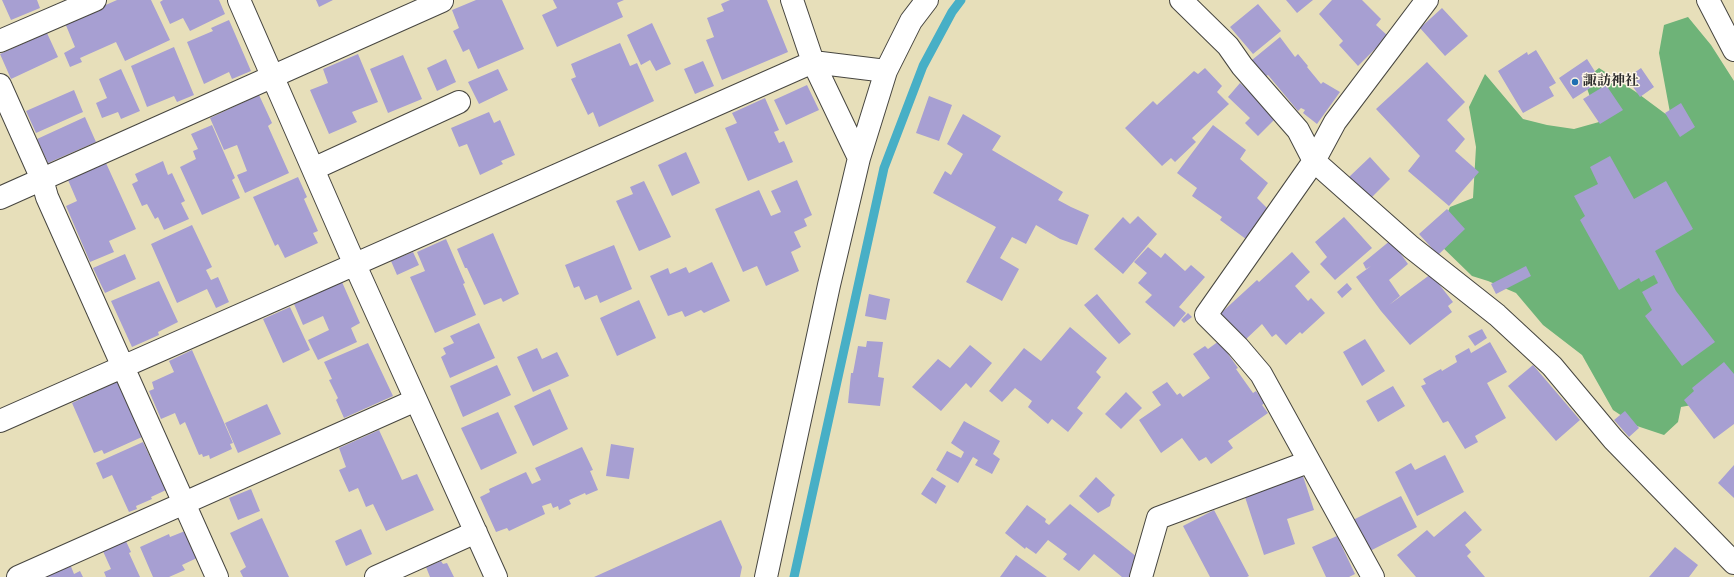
<!DOCTYPE html>
<html>
<head>
<meta charset="utf-8">
<style>
	body { margin:0 }
	canvas { display:block; background:#e7dfba }
</style>
</head>
<body>
<canvas width="1734" height="577"></canvas>
<script>
const c = document.querySelector('canvas').getContext('2d');
c.lineJoin = 'round';
function fill(path, color) { c.fillStyle = color; c.fill(path, 'evenodd'); }
const poly = rows => new Path2D(rows.map(r => 'M' + r).join(''));
function strokePath(path, color, width, dash) { c.strokeStyle = color; c.lineWidth = width; c.lineCap = dash ? 'butt' : 'round'; c.setLineDash(dash || []); c.stroke(path); }
function write(font, color, halo, rows, align = 'center') {
  c.font = font + ' Vollkorn,"Noto Serif JP",serif'; c.lineWidth = 3; c.setLineDash([]); c.textBaseline = 'middle'; c.strokeStyle = halo; c.fillStyle = color; for (const [text, x, y, turn = 0] of rows) {
    c.save(); c.translate(x, y); c.rotate((+turn || 0) * Math.PI / 180); c.textAlign = isNaN(turn) ? turn : align; if (halo) c.strokeText(text, 0, 0); c.fillText(text, 0, 0); c.restore();
  }
}
const forest = poly([
	[1688,17,1711,45,1734,81,1734,382,1692,405,1681,407,1678,422,1664,435,1637,426,1613,410,1582,355,1543,325,1516,293,1488,281,1472,276,1435,240,1450,207,1473,198,1476,147,1469,107,1485,74,1523,119,1547,125,1574,129,1599,122,1584,80,1599,68,1636,92,1671,118,1659,53,1664,25]
]);
const stream = poly([
	[794,577,884,168,923,66,952,12,961,0]
]);
const building = poly([
	[2,0,37,0,40,8,11,20],
	[117,0,151,0,170,40,125,61,116,42,80,58,82,62,70,67,64,53,75,47,65,23],
	[163,0,219,0,225,14,190,31,183,18,170,24,160,2],
	[316,0,333,0,319,7],
	[476,0,502,0,524,49,478,69,469,49,463,52,453,31,459,28,452,10],
	[553,0,624,0,617,3,623,17,557,47,542,15,557,8],
	[730,0,767,0,788,52,722,80,706,40,714,37,707,18,724,11,721,4],
	[1286,0,1313,0,1297,13],
	[1332,0,1362,0,1381,19,1376,25,1388,36,1358,66,1339,45,1343,41,1319,14],
	[1258,4,1281,31,1253,54,1230,27],
	[1442,8,1468,36,1445,56,1420,28],
	[229,20,251,71,232,79,229,72,204,84,187,42,213,31,211,28],
	[652,23,671,64,656,71,650,60,641,65,627,35],
	[47,33,58,57,11,79,0,54],
	[1280,37,1295,57,1298,54,1308,66,1307,67,1321,84,1323,82,1340,92,1317,124,1303,113,1305,110,1301,108,1298,111,1268,75,1266,76,1252,60],
	[620,43,630,66,637,63,654,101,599,127,593,112,588,115,571,79,576,77,571,64],
	[174,47,194,95,177,102,174,96,147,107,131,66],
	[1536,50,1556,83,1549,87,1554,96,1523,113,1498,71,1527,52,1528,55],
	[358,54,378,102,352,112,357,122,329,134,310,90,328,83,323,69],
	[403,55,422,99,388,113,370,69],
	[446,59,456,82,437,91,427,68],
	[1587,59,1601,81,1573,99,1559,78],
	[703,61,714,86,695,94,684,69],
	[1427,62,1465,102,1447,120,1465,139,1455,151,1479,172,1449,206,1408,171,1420,156,1376,109],
	[1205,68,1222,86,1217,92,1229,104,1192,138,1196,142,1175,162,1171,158,1162,166,1125,128,1153,101,1157,105,1194,71,1198,74],
	[1641,68,1654,87,1640,97,1627,78],
	[121,69,140,111,121,119,118,112,102,118,96,103,107,98,99,79],
	[498,69,508,90,479,104,468,82],
	[1240,83,1277,117,1258,136,1245,123,1250,118,1228,97],
	[807,85,819,110,786,125,774,100],
	[1606,85,1623,110,1600,124,1583,99],
	[74,90,83,112,36,133,26,111],
	[259,95,272,123,268,126,289,173,245,193,237,175,247,171,237,145,224,150,210,118],
	[929,96,952,105,939,141,916,133],
	[765,98,779,130,774,132,779,143,784,141,793,162,748,181,725,128,737,123,732,113],
	[1681,103,1695,127,1680,137,1665,113],
	[489,112,494,123,500,120,515,155,501,161,503,164,480,175,467,144,459,147,451,128],
	[963,114,1001,136,992,150,1063,192,1058,200,1071,207,1089,215,1077,245,1060,239,1036,225,1026,244,1012,237,1000,258,1019,269,1002,301,966,282,996,227,933,193,945,171,951,175,963,154,947,144],
	[85,117,96,142,48,163,37,139],
	[212,125,235,178,232,180,240,198,202,215,180,167,196,159,193,151,198,149,191,134],
	[1213,125,1246,150,1240,159,1268,183,1257,198,1270,211,1250,242,1220,220,1222,217,1192,196,1197,188,1177,173],
	[686,152,700,183,672,196,658,165],
	[1610,156,1634,199,1666,181,1693,229,1655,251,1676,291,1715,342,1682,366,1645,316,1652,310,1642,292,1658,283,1654,275,1641,282,1639,278,1619,290,1580,220,1585,216,1574,196,1598,184,1590,167],
	[1370,157,1390,179,1370,199,1349,177],
	[163,161,168,175,172,173,185,201,181,203,189,219,164,230,158,217,155,219,147,204,142,206,132,184,138,181,135,174],
	[106,163,136,229,109,241,114,252,90,262,66,206,77,201,68,180],
	[298,177,307,197,304,199,318,231,313,233,318,243,285,258,278,244,275,246,253,197],
	[797,180,812,215,804,219,807,226,794,232,801,247,791,252,799,271,766,286,757,266,743,272,715,209,759,190,771,216,781,212,771,191],
	[644,181,671,237,639,251,616,201,633,194,630,187],
	[1447,209,1465,229,1438,255,1419,234],
	[1138,216,1157,234,1123,274,1094,249,1123,217,1130,224],
	[1344,217,1372,248,1335,280,1320,264,1327,257,1315,242],
	[192,225,212,267,206,270,211,280,218,277,229,302,216,308,207,289,177,303,151,244],
	[493,233,519,294,503,302,501,298,484,305,467,268,465,268,457,249],
	[446,239,465,283,463,284,476,315,435,333,410,277,425,271,417,252],
	[1391,240,1408,264,1389,280,1400,296,1389,305,1431,274,1453,302,1448,306,1452,312,1410,345,1381,311,1356,277,1371,266,1366,269,1363,263],
	[614,245,632,289,600,303,597,295,585,300,579,286,574,288,565,265],
	[1148,247,1161,258,1165,253,1185,271,1191,265,1205,277,1179,307,1186,313,1174,327,1145,302,1152,295,1138,283,1147,273,1134,262],
	[413,252,419,265,397,275,391,261],
	[1292,252,1310,272,1295,286,1308,301,1311,298,1325,313,1302,334,1300,332,1286,345,1276,334,1272,337,1262,324,1244,341,1221,315,1221,313,1257,280,1259,282],
	[125,254,136,279,105,293,93,268],
	[712,262,730,301,704,313,701,310,685,317,682,311,668,316,650,276,668,268,670,274,686,267,689,273],
	[1526,266,1531,276,1496,294,1491,284],
	[159,281,178,322,158,332,159,335,132,347,111,301],
	[342,282,360,323,351,328,357,342,318,360,308,340,329,330,323,316,303,325,294,304],
	[1347,283,1352,289,1342,298,1337,292],
	[869,294,890,299,886,320,865,316],
	[1097,294,1131,334,1119,344,1084,305],
	[639,300,656,338,617,356,600,318],
	[290,307,310,350,283,363,263,319],
	[1188,313,1192,317,1184,323,1181,320],
	[479,323,495,358,450,378,441,357,446,354,443,348,454,343,450,336],
	[1070,327,1107,358,1096,372,1101,377,1077,408,1083,413,1068,432,1052,419,1048,424,1028,407,1032,401,1015,388,1002,402,989,391,1024,348,1041,361],
	[1482,329,1487,338,1475,346,1468,336],
	[1365,339,1385,371,1362,386,1343,352],
	[867,341,883,342,878,377,884,378,880,406,848,403,851,373,853,373,858,346,866,347],
	[1219,341,1238,368,1236,369,1253,393,1256,391,1265,403,1262,405,1268,413,1228,441,1233,448,1211,464,1206,457,1199,461,1182,438,1161,453,1139,420,1161,405,1152,392,1167,382,1177,395,1180,393,1183,397,1210,378,1193,354,1205,346,1208,349],
	[1490,342,1507,372,1487,383,1506,418,1475,436,1478,442,1465,449,1448,421,1443,423,1421,386,1426,384,1423,379,1441,369,1442,371,1457,362,1455,356,1469,348,1471,353],
	[368,343,393,396,344,418,336,400,338,398,329,380,332,379,324,362],
	[970,345,992,363,971,388,966,383,941,411,912,387,938,359,950,368],
	[537,348,542,359,557,352,569,376,533,392,517,357],
	[192,350,233,443,230,444,232,449,210,459,209,455,203,457,202,454,199,455,185,422,180,425,175,413,161,419,149,391,154,389,152,382,174,372,169,361],
	[1724,362,1734,374,1734,424,1714,439,1684,400,1694,391,1692,388],
	[497,365,511,395,463,417,450,386],
	[1533,365,1580,420,1556,441,1508,386],
	[120,380,135,414,132,415,142,437,104,454,102,450,94,453,72,403],
	[1393,386,1405,406,1378,422,1366,401],
	[550,389,568,429,533,446,514,406],
	[1126,392,1142,408,1121,429,1105,414],
	[267,404,281,434,238,453,225,423],
	[1625,411,1639,428,1629,437,1614,420],
	[498,412,517,453,481,470,461,428],
	[964,421,1000,441,993,454,1000,459,992,474,975,465,978,460,973,457,958,483,936,470,947,451,961,458,964,452,951,443],
	[379,430,402,480,417,474,434,510,386,531,373,504,366,507,358,488,349,492,339,470,346,467,339,448],
	[143,442,166,490,151,497,152,499,136,506,137,509,129,512,112,475,103,479,96,463],
	[611,444,634,448,629,479,606,476],
	[582,447,593,470,590,471,598,490,586,495,585,493,569,500,571,504,559,510,558,506,553,508,551,503,542,506,545,514,509,531,507,528,496,532,480,497,490,492,489,489,526,472,532,484,541,480,535,468],
	[1445,455,1464,492,1417,516,1395,472,1411,463,1415,470],
	[1734,465,1734,498,1718,483],
	[1303,476,1314,510,1287,519,1295,544,1264,555,1245,497],
	[932,477,946,486,936,504,921,494],
	[1096,477,1115,495,1112,498,1110,506,1098,513,1079,496],
	[251,489,260,511,238,520,229,498],
	[1401,496,1417,527,1366,553,1351,521],
	[1070,504,1137,557,1132,577,1122,577,1094,554,1079,571,1063,559,1067,554,1048,540,1036,554,1026,547,1025,549,1005,533,1027,505,1046,519,1045,522,1049,525],
	[1214,510,1249,576,1247,577,1210,577,1183,526],
	[1465,511,1482,530,1465,545,1471,552,1467,556,1485,577,1416,577,1397,555,1427,530,1434,537],
	[262,518,289,577,243,577,240,571,246,567,230,533],
	[721,520,742,567,740,577,594,577],
	[361,529,372,554,346,566,335,541],
	[185,531,197,558,182,565,185,570,169,577,153,577,140,547,169,534,170,537],
	[1337,536,1355,574,1349,577,1326,577,1312,547],
	[125,539,131,552,129,553,140,577,106,577,104,572,111,569,102,549],
	[1675,547,1698,565,1689,577,1649,577],
	[1016,555,1047,577,1000,577],
	[441,561,443,564,447,563,454,577,430,577,426,567],
	[70,564,74,574,80,571,83,577,40,577]
]);
const minor = poly([
	[239,0,355,265,496,577],
	[792,0,813,62,859,158],
	[1181,0,1228,46,1242,66,1298,130,1314,161,1411,247,1497,315,1552,366,1613,439,1734,563],
	[1708,0,1734,50],
	[0,41,95,0],
	[0,85,42,179,47,197,217,577],
	[313,169,459,102],
	[0,198,442,1],
	[0,421,813,62,886,71],
	[18,577,416,400],
	[376,577,476,532],
	[766,577,829,285,859,158,886,71,911,21,927,0],
	[1141,577,1158,518,1308,462],
	[1373,577,1261,374,1238,347,1206,315,1314,161,1335,122,1427,0]
]);
const markers = [
	[1575,82,4,"#1f6fb2"]
];
const poiNames = [
	["諏訪神社",1583,82]
];
fill(forest, '#6eb378');
strokePath(stream, '#47afc6', 9);
fill(building, '#a79fd2');
strokePath(minor, '#474640', 24);
strokePath(minor, '#fff', 22);
for (const [x, y, r, color] of markers) { const dot = new Path2D(); dot.arc(x, y, r, 0, 2 * Math.PI); c.fillStyle = color; c.fill(dot); strokePath(dot, '#fcf5e5', 1.5); }
write('bold 14px', '#2b2b2b', '#fcf5e5', poiNames, 'left');
</script>
</body>
</html>
